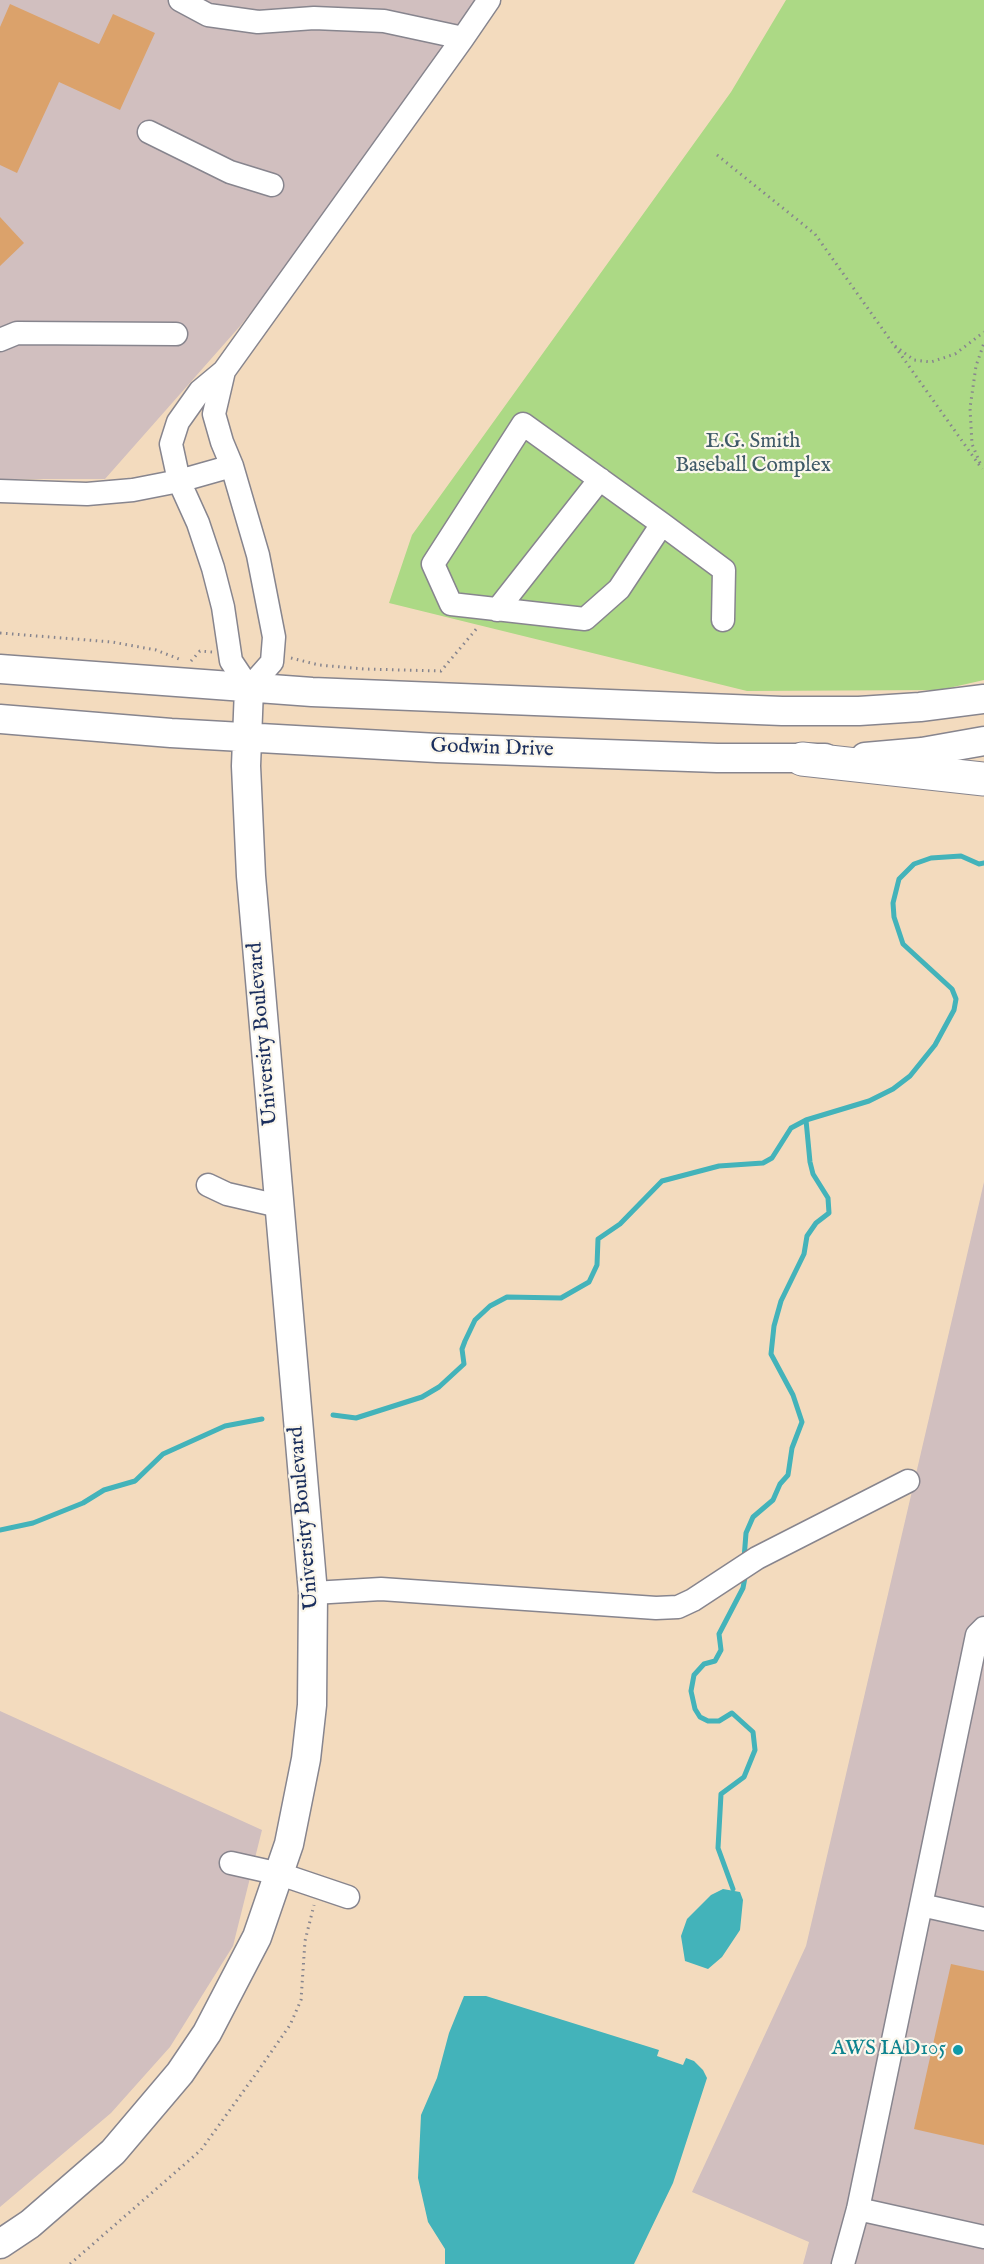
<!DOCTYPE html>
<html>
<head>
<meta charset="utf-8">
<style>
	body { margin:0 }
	canvas { display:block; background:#f3dbbe }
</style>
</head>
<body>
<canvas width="984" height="2264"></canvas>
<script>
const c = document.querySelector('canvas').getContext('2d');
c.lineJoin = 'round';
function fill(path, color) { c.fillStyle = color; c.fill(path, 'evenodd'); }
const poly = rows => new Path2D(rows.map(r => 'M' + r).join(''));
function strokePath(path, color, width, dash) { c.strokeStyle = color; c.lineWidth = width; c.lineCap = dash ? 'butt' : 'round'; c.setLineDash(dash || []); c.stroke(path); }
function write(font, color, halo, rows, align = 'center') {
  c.font = font + ' "IM FELL English",serif'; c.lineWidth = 4.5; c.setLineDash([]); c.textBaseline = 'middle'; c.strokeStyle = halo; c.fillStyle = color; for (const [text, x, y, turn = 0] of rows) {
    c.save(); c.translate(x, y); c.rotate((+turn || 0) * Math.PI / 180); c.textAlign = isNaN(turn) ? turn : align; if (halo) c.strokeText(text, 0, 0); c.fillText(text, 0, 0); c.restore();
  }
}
const industrial = poly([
	[0,0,493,0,241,325,105,479,0,479],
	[984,1182,984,2264,803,2264,809,2242,692,2192,806,1946],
	[0,1711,262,1830,233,1946,170,2047,111,2113,0,2207]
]);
const green = poly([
	[786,0,984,0,984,680,940,690,747,691,389,603,412,535,731,92]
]);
const water = poly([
	[723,1889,740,1892,743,1900,740,1930,722,1957,708,1969,685,1961,681,1936,687,1919,711,1895],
	[464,1996,486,1996,659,2050,657,2056,683,2065,686,2058,694,2061,703,2070,707,2078,673,2183,634,2264,445,2264,445,2249,428,2222,418,2178,421,2115,437,2078,449,2033]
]);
const stream = poly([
	[333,1415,356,1418,422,1397,439,1387,464,1364,462,1349,465,1341,475,1320,490,1306,507,1297,561,1298,589,1282,597,1265,598,1239,620,1224,662,1181,719,1166,763,1163,772,1158,791,1128,806,1120,869,1101,893,1089,910,1076,935,1045,954,1010,956,999,952,989,903,944,894,917,893,903,899,879,914,864,931,858,961,856,979,864,984,863],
	[0,1530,33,1523,83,1503,104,1490,135,1481,163,1454,225,1426,262,1419],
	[744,1559,746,1533,753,1517,773,1500,780,1484,788,1475,792,1448,802,1422,793,1395,771,1354,774,1326,781,1301,804,1254,807,1236,816,1223,829,1213,828,1198,813,1174,810,1162,806,1120],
	[733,1889,718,1848,721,1794,744,1777,755,1750,753,1732,732,1713,719,1721,708,1721,700,1717,695,1709,691,1691,694,1675,704,1664,715,1661,721,1650,719,1634,743,1588,746,1572]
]);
const building = poly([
	[10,4,99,44,113,14,155,33,120,110,59,82,17,173,0,165,0,27],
	[0,217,24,243,0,266],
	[951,1964,984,1971,984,2145,914,2129]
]);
const path = poly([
	[717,155,815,234,982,469],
	[895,346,914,360,931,362,955,354,984,332],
	[980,463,972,444,970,408,976,366,984,343],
	[0,633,112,642,156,650,179,659],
	[291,658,319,665,364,669,441,671,478,627],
	[191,661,200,651,212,652],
	[70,2264,201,2150,258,2071,290,2025,301,2000,305,1941,314,1905]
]);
const minor = poly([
	[180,0,208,15,258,22,314,18,384,21,463,38,489,0],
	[149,132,230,172,272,185],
	[0,340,17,333,176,334],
	[224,371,214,414,222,442,232,466,258,555,274,637,272,662,249,688,231,661,223,607,213,568,198,523,179,481,171,444,178,422,200,391,224,371],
	[224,371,463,38],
	[0,491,87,494,133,490,179,481,232,466],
	[662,524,619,589,585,619,451,604,433,564,523,424,662,524,724,570,723,620],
	[497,610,600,479],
	[208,1185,227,1194,279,1206],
	[313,1593,381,1589,656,1608,678,1607,693,1600,757,1558,908,1481],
	[231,1863,280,1874,348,1897],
	[921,1905,984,1919],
	[858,2209,984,2237],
	[843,2264,858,2209,977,1635,984,1628]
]);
const major = poly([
	[0,669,312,692,782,711,859,711,920,707,984,699],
	[0,719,171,733,437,748,717,758,825,758],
	[865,757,922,752,984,741],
	[0,2244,30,2224,113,2152,180,2073,207,2033,257,1937,289,1844,306,1759,312,1705,313,1593,251,876,246,766,249,688]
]);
const highway = poly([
	[802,759,984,779]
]);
const markers = [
	[958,2050,6,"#0f9aa8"]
];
const parkNames = [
	["E.G. Smith",753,443],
	["Baseball Complex",753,467]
];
const streetNames = [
	["Godwin Drive",492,749,2],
	["University Boulevard",264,1034,-95],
	["University Boulevard",305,1518,-95]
];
const cultureNames = [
	["AWS IAD105",946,2050]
];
fill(industrial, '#d1bfbf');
fill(green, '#acd985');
fill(water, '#43b3ba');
strokePath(stream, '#43b3ba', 5);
fill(building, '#dba26b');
strokePath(minor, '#87858e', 25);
strokePath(major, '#87858e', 31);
strokePath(highway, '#87858e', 35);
strokePath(path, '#87858e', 3, [1.5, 4.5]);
strokePath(minor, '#fff', 22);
strokePath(major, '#fff', 28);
strokePath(highway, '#fff', 33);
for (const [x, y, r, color] of markers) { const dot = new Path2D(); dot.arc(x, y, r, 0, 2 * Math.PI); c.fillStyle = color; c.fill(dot); strokePath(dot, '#fbf7ec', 2); }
write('21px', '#3f5a68', '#fbf7ec', parkNames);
write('21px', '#1b2f5e', '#fbf7ec', streetNames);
write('21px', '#0d838f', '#fbf7ec', cultureNames, 'right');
</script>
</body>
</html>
